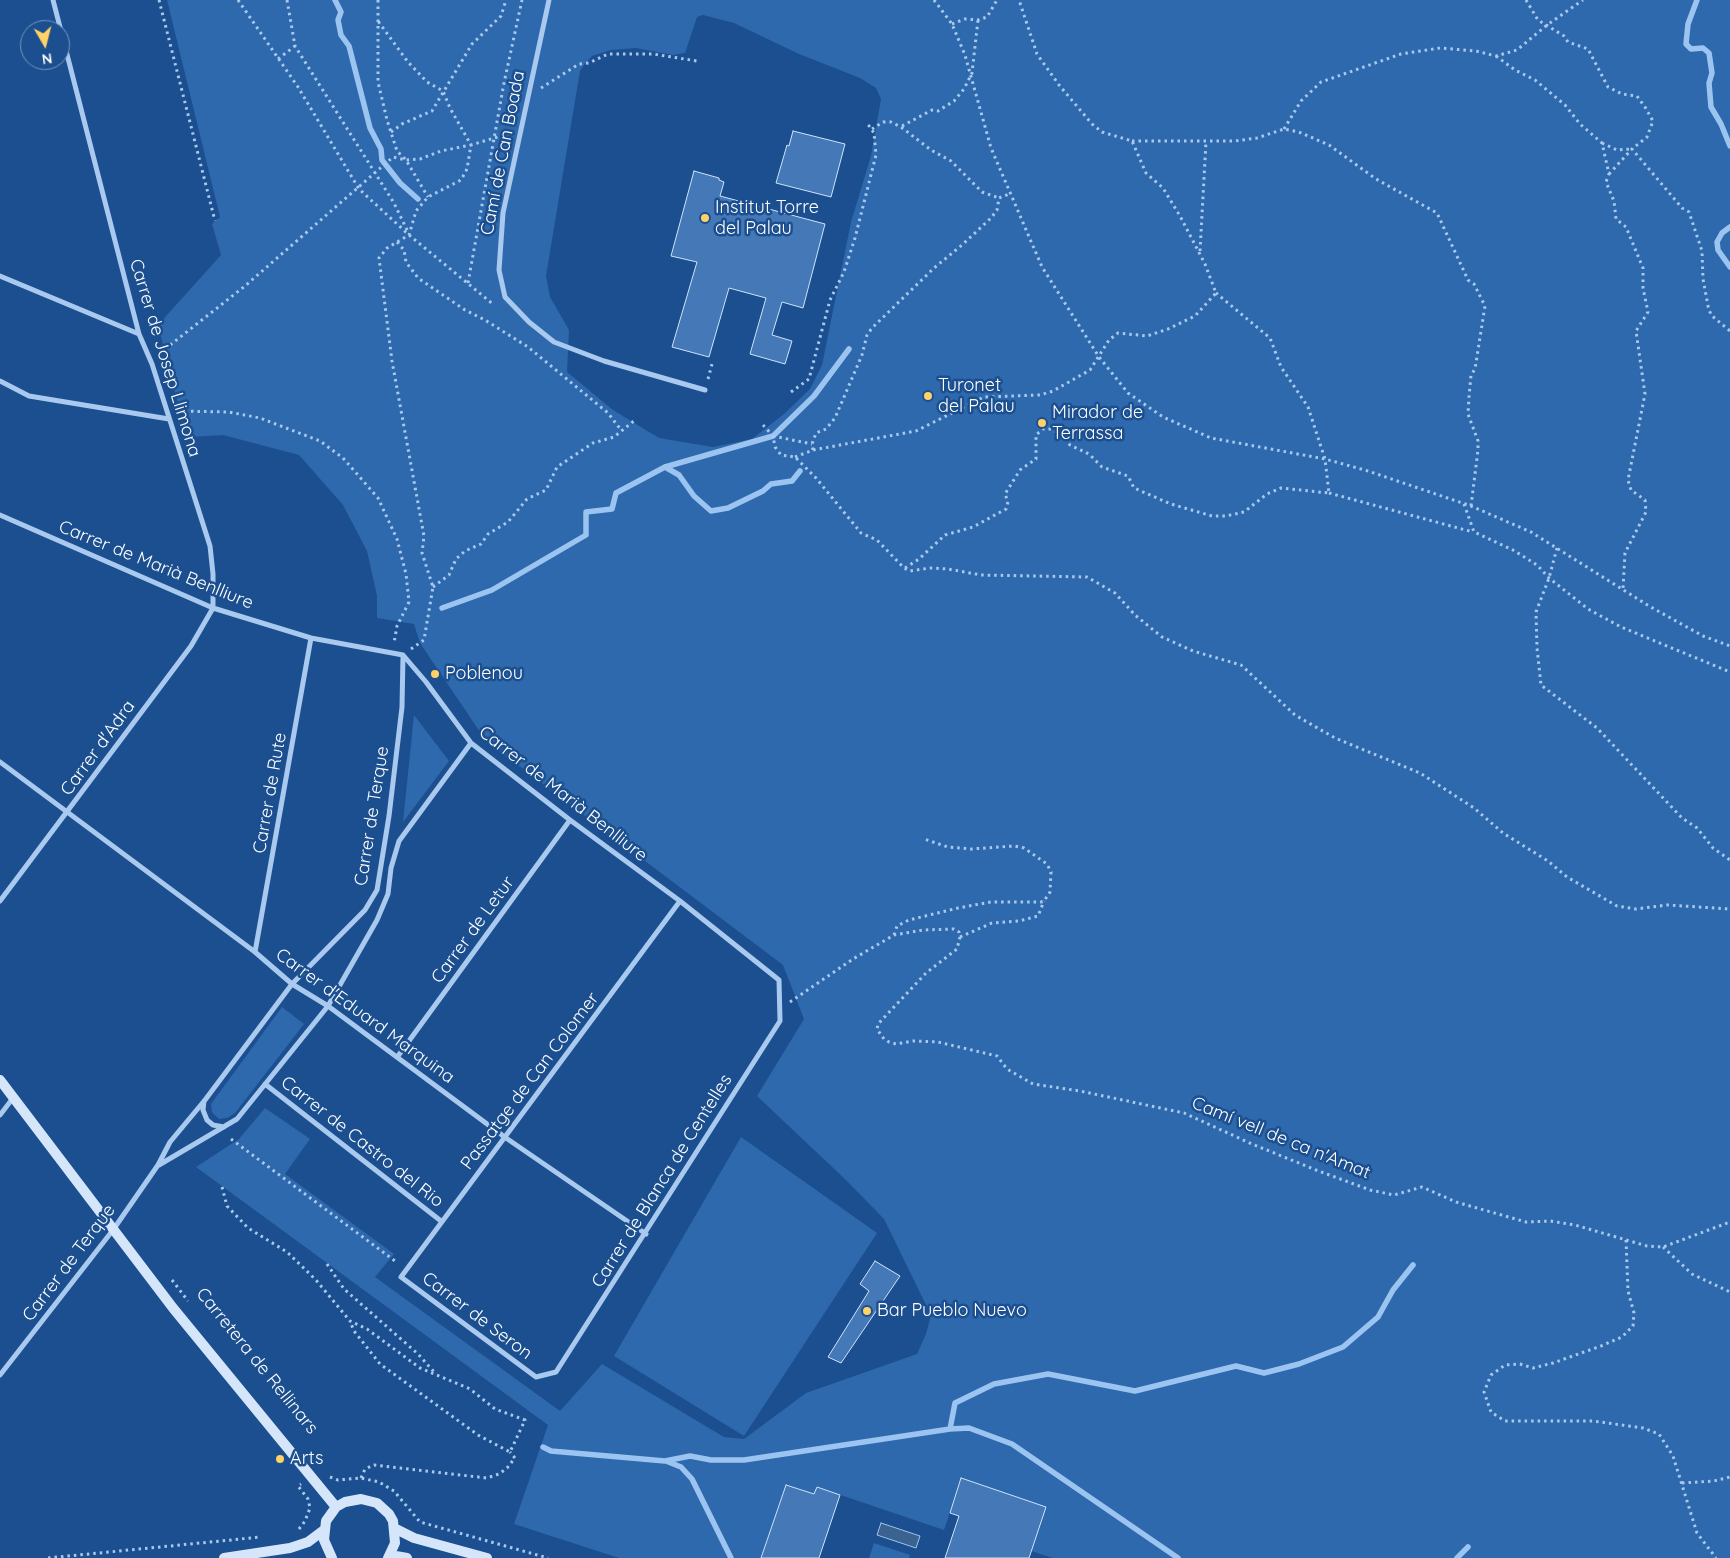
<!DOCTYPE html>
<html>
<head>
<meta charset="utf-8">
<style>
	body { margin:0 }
	#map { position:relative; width:1730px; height:1558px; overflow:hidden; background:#1b4f8f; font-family:Quicksand,sans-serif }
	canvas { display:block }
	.north { position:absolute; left:20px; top:20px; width:50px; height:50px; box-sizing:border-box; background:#1b4f8f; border:1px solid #7695bc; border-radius:50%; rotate:172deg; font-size:14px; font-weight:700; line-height:20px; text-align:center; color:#fff }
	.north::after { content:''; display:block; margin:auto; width:18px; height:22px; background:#ffd166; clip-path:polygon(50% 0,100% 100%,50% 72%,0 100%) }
</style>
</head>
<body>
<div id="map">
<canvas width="1730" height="1558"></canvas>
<div class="north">N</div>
</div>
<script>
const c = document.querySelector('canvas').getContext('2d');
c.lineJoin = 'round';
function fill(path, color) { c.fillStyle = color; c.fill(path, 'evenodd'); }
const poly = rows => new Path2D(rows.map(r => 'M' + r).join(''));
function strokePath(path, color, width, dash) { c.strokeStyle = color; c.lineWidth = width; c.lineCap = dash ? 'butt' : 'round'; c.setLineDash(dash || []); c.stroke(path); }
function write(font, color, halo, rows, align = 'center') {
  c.font = font + ' Quicksand,sans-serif'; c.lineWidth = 5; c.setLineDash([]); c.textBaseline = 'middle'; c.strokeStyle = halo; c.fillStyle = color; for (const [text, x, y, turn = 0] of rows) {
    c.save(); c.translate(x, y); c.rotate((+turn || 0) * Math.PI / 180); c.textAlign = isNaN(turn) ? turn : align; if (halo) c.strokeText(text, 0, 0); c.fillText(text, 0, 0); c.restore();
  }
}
const green = poly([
	[167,0,1730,0,1730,1558,1053,1558,1031,1551,961,1479,944,1530,817,1487,814,1494,786,1485,761,1558,619,1558,514,1524,548,1425,196,1167,239,1139,265,1108,310,1139,285,1174,394,1254,375,1277,560,1411,602,1364,724,1437,744,1439,806,1393,917,1354,926,1334,931,1315,884,1219,846,1180,757,1096,804,1019,783,965,486,741,420,643,414,624,377,618,377,596,367,551,343,505,299,455,223,435,191,437,177,400,158,325,221,255,212,224,220,217],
	[703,15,734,23,799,54,860,78,876,88,881,99,871,156,851,222,822,365,810,389,784,414,752,439,713,447,659,438,613,410,567,372,569,330,550,297,546,276,580,71,584,65,592,56,611,50,636,48,673,55,685,53,697,17],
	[414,715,449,761,403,822],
	[282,1007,304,1024,235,1113,227,1118,219,1119,212,1112,211,1104],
	[741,1137,877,1233,744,1436,614,1356],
	[874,1543,910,1555,909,1558,869,1558]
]);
const water = poly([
	[881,1523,920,1536,916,1548,877,1535,881,1523]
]);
const stream = poly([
	[335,0,341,12,338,20,341,35,349,46,370,128,381,149,382,160,400,183,418,199],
	[1697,0,1688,24,1686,44,1691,49,1703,48,1709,53,1712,73,1709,83,1711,107,1721,124,1730,146],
	[1730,227,1722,233,1717,242,1718,250,1730,267],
	[665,467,679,475,694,496,711,511,728,508,763,491,771,484,792,481,800,471],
	[442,608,492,590,586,535,586,512,612,509,616,493,665,467,773,436,814,396,849,349],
	[950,1429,955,1403,994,1384,1048,1374,1135,1391,1236,1366,1264,1373,1299,1364,1343,1347,1378,1317,1393,1290,1413,1265],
	[543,1447,551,1451,665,1461,690,1456,711,1460,744,1460,950,1429,969,1428,1012,1444,1178,1558],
	[666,1461,681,1467,692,1479,731,1558],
	[1457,1558,1468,1547]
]);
const building = poly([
	[793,131,845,144,831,197,776,183,787,145,789,146,793,131],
	[694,171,719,178,719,180,724,182,720,196,825,224,803,308,782,302,772,335,792,341,785,364,750,354,766,298,729,288,709,357,672,347,697,262,671,256,694,171],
	[875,1261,900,1276,841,1363,828,1357,869,1291,860,1284,875,1261],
	[961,1478,1046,1507,1029,1558,945,1558,959,1516,950,1513,961,1478],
	[786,1485,814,1494,817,1487,840,1495,819,1558,761,1558,786,1485]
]);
const path = poly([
	[159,0,215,221],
	[238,0,298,87,359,189,409,235,494,305],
	[287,0,295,46,394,203,408,232],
	[378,0,378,82,387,120,397,151,406,160,428,197],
	[934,0,952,24,965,55,991,148,1042,267,1099,357,1128,393,1163,417,1211,438,1325,459,1368,471,1471,506,1531,532,1649,606,1703,636,1730,646],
	[1526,0,1538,20,1564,36,1568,42,1588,49,1608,87,1622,94,1637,96,1645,107,1653,121,1647,137,1632,149,1682,208,1689,212,1702,251,1703,279,1708,306,1711,315,1730,331],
	[952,24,965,19,978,20,987,17,997,0],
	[1496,56,1515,70,1535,80,1565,105,1580,124,1602,143,1609,174,1606,182,1614,201,1616,219,1626,227,1643,268,1643,288,1648,312,1636,331,1645,394,1628,480,1631,490,1645,500,1646,512,1625,553,1623,588],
	[278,59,295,46],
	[541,88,579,64,589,63,608,54,653,54,697,61],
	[902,126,932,110,938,111,954,101,964,89,972,73,978,20],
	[872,129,883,122,891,122,901,127,931,150,951,161,982,192,999,198],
	[1284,129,1301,101,1321,82,1401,54,1440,48,1476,51,1496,56,1517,50,1547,25,1583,0],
	[391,132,402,124,432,111,472,44,501,16,506,0],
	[1132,141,1235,141,1257,138,1284,129,1299,132,1329,145,1376,179,1437,213,1468,280,1474,284,1485,306,1475,369,1471,375,1469,397,1468,414,1478,441,1478,450,1471,506],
	[1602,143,1617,150,1631,149],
	[1609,174,1632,149],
	[397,242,404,250,406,262,418,278,465,310,485,320,528,347,608,413,621,430],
	[1200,251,1206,142],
	[468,283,504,83,522,0],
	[160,353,245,286,393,157,406,160,420,159,441,151,471,145,450,108,443,91,427,82,408,62,378,21],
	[708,379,712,364],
	[791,392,809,379,830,300,844,272,855,238,876,155,874,133,867,123],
	[178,411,229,412,260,418,320,441,343,458,378,498,397,539,406,574,409,602,397,626,394,643],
	[763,425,773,436,775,447,781,455,795,457,816,478,861,533,877,540,904,568,910,571,930,568,948,569,981,575,1087,577,1115,593,1135,615,1162,637,1193,651,1241,665,1295,715,1335,738,1420,773,1474,808,1503,833,1548,861,1567,877,1617,906,1636,909,1667,905,1730,909],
	[773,436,812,444],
	[813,450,812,444,816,433,826,429,835,418,862,355,867,335,872,328,934,268,962,245,991,218,997,210,999,198,1009,194],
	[795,457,813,450,916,431,984,397,1040,395,1053,391,1090,370,1109,340,1118,333,1147,336,1168,329,1195,316,1216,293,1205,264,1180,216,1163,188,1146,173,1132,141,1102,132,1092,124,1059,85,1037,54,1019,0],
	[1329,493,1473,532],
	[1464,504,1474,532,1513,550,1537,565,1549,578,1588,609,1621,627,1730,672],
	[1557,548,1549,578,1536,612,1537,648,1541,685,1597,728,1682,818,1697,828,1713,848,1730,860],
	[905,568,919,559,945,535,973,527,1006,509,1008,502,1005,494,1020,470,1036,459,1036,435,1043,429,1051,429,1064,437,1070,445,1089,454,1102,467,1128,476,1134,488,1171,504,1212,516,1226,516,1244,512,1267,494,1281,488,1329,493,1325,459,1308,407,1281,367,1270,338,1216,293],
	[433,587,449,575,456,559,465,551,481,544,488,534,508,522,527,499,546,490,557,467,593,443,614,437,635,420],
	[411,649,424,640,433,587,422,553,424,536,392,361,379,258,387,248,409,235,416,211,428,197,461,180,467,169,471,145,511,133],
	[894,935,897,926,909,920,958,908,991,902,1041,902,1044,901,1050,892,1051,872,1047,864,1024,848,1014,846,971,849,948,847,924,839],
	[960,937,992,923,1019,921,1038,916,1044,901],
	[790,1002,853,959,894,935,923,930,954,929,959,932,960,937,957,949,926,973,878,1024,877,1029,884,1039,889,1042,896,1044,913,1041,938,1042,997,1056,1007,1069,1033,1084,1080,1091,1184,1113,1252,1144,1316,1170,1370,1190,1394,1195,1422,1187,1456,1202,1526,1222,1550,1221,1575,1225,1647,1246,1663,1247,1730,1222],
	[231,1139,395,1261],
	[222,1187,227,1206,248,1228,287,1252,316,1280,350,1321,367,1329,420,1368,470,1389,495,1409,525,1420,510,1452,478,1435,380,1364,354,1331,350,1321],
	[1626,1240,1628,1291,1634,1313,1633,1326,1622,1337,1601,1346,1553,1363,1533,1368,1520,1364,1505,1365,1491,1375,1484,1392,1491,1412,1505,1421,1593,1421,1643,1428,1659,1434,1673,1456,1697,1533,1716,1558],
	[1663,1247,1692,1274,1730,1292],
	[327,1264,344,1289,418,1354,435,1373],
	[172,1280,188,1301],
	[330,1477,338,1480,361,1478,379,1482,394,1491,420,1522,548,1558],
	[361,1478,365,1469,374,1465,487,1478,499,1474,507,1468,515,1458,510,1452],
	[1682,1483,1714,1481,1730,1477],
	[299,1529,305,1521,310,1508,308,1499,298,1486,301,1484],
	[48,1558,261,1537]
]);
const street = poly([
	[549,0,503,213,499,270,505,297,529,322,554,342,604,361,705,390],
	[0,276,139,334],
	[0,381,29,396,169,419],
	[0,515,213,608,311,638,403,655,426,682,471,743,570,820,680,901,779,980,780,1021,556,1372,536,1377,401,1277,680,901],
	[0,762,255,952,292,984,328,1006,506,1138,646,1234],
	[0,901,191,646,213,608,213,574,210,546,152,364,139,334,53,0],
	[255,952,311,638],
	[398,1056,570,820],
	[265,1084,441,1221],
	[204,1101,203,1110,207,1120,213,1125,224,1127],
	[0,1115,13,1098],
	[159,1165,237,1119,328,1006,377,920,388,894,391,868,399,841,471,743],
	[0,1375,113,1230,158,1165,170,1142,205,1100,292,984,365,910,377,890,389,816,402,707,403,656]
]);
const secondary = poly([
	[0,1080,173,1308,336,1507],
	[396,1529,414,1538,487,1558],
	[390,1555,407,1558],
	[224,1558,290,1548,308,1542,324,1530],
	[332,1558,324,1540,326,1521,336,1507,345,1502,361,1499,377,1503,389,1514,393,1521,395,1543,388,1558]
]);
const markers = [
	[705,218,5,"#ffd166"],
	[928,396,5,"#ffd166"],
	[1042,423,5,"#ffd166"],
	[435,674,5,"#ffd166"],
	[867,1311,5,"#ffd166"],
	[280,1459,5,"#ffd166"]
];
const streetNames = [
	["Camí de Can Boada",503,153,-79],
	["Carrer de Josep Llimona",165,358,73],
	["Carrer de Marià Benlliure",156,565,22],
	["Carrer d'Adra",98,748,-54],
	["Carrer de Rute",270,793,-80],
	["Carrer de Marià Benlliure",563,794,38],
	["Carrer de Terque",372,816,-81],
	["Carrer de Letur",473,930,-54],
	["Carrer d'Eduard Marquina",365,1016,36],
	["Passatge de Can Colomer",530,1081,-53],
	["Camí vell de ca n'Amat",1281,1138,22],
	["Carrer de Castro del Rio",362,1142,38],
	["Carrer de Blanca de Centelles",662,1181,-58],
	["Carrer de Terque",69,1263,-53],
	["Carrer de Seron",477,1316,37],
	["Carretera de Rellinars",257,1361,51]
];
const poiNames = [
	["Institut Torre",715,208],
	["del Palau",715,229],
	["Turonet",938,386],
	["del Palau",938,407],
	["Mirador de",1052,413],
	["Terrassa",1052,434],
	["Poblenou",445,674],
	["Bar Pueblo Nuevo",877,1311],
	["Arts",290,1459]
];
fill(green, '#2e69ad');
fill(water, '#3c6290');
strokePath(water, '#9cc4f0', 1);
strokePath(stream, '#9cc4f0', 5.5);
fill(building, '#4478b7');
strokePath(building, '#cfe3fa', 1);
strokePath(path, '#a9c9ee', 3, [2.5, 4]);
strokePath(street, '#a9c9ee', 5);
strokePath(secondary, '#d6e6fa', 10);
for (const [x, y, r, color] of markers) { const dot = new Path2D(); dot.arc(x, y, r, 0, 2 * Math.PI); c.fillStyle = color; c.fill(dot); strokePath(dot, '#1b4f8f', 2); }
write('18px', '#fff', '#1b4f8f', streetNames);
write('18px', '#fff', '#1b4f8f', poiNames, 'left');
</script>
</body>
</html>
